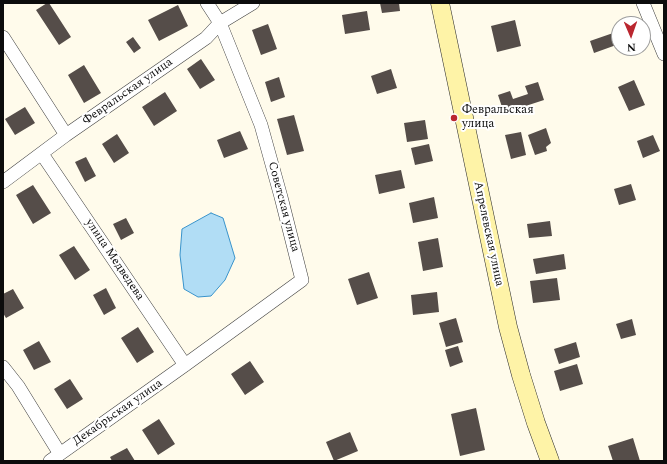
<!DOCTYPE html>
<html>
<head>
<meta charset="utf-8">
<style>
	body { margin:0 }
	#map { position:relative; width:667px; height:464px; overflow:hidden; background:#fffbeb; font-family:Spectral,serif }
	canvas { display:block }
	.frame { position:absolute; inset:0; border:4px solid #0c0c0c; pointer-events:none }
	.north { position:absolute; left:611px; top:16px; width:40px; height:40px; box-sizing:border-box; background:#fff; border:1px solid #9e9e9e; border-radius:50%; rotate:178deg; font-size:11px; font-weight:700; line-height:16px; text-align:center; color:#0c0c0c }
	.north::after { content:''; display:block; margin:auto; width:14px; height:18px; background:#ba262f; clip-path:polygon(50% 0,100% 100%,50% 72%,0 100%) }
</style>
</head>
<body>
<div id="map">
<canvas width="667" height="464"></canvas>
<div class="frame"></div>
<div class="north">N</div>
</div>
<script>
const c = document.querySelector('canvas').getContext('2d');
c.lineJoin = 'round';
function fill(path, color) { c.fillStyle = color; c.fill(path, 'evenodd'); }
const poly = rows => new Path2D(rows.map(r => 'M' + r).join(''));
function strokePath(path, color, width, dash) { c.strokeStyle = color; c.lineWidth = width; c.lineCap = dash ? 'butt' : 'round'; c.setLineDash(dash || []); c.stroke(path); }
function write(font, color, halo, rows, align = 'center') {
  c.font = font + ' Spectral,serif'; c.lineWidth = 4; c.setLineDash([]); c.textBaseline = 'middle'; c.strokeStyle = halo; c.fillStyle = color; for (const [text, x, y, turn = 0] of rows) {
    c.save(); c.translate(x, y); c.rotate((+turn || 0) * Math.PI / 180); c.textAlign = isNaN(turn) ? turn : align; if (halo) c.strokeText(text, 0, 0); c.fillText(text, 0, 0); c.restore();
  }
}
const water = poly([
	[211,213,223,218,235,258,225,280,211,296,198,297,184,289,180,255,182,229,211,213]
]);
const building = poly([
	[47,3,49,3,71,37,59,45,36,10],
	[380,3,399,3,400,11,382,13],
	[178,5,188,26,159,41,148,20],
	[367,11,370,30,345,34,342,15],
	[515,20,521,46,497,52,491,26],
	[268,24,277,49,261,55,252,30],
	[616,32,619,39,619,44,594,53,590,41],
	[133,37,141,48,134,53,126,42],
	[201,59,215,80,200,89,187,69],
	[84,65,101,93,84,103,68,75],
	[391,69,397,88,377,94,371,76],
	[279,77,285,97,271,102,265,82],
	[634,80,645,105,629,111,618,87],
	[538,82,544,100,504,113,498,95,510,91,513,99,528,94,525,86],
	[165,92,177,111,154,126,142,107],
	[25,107,35,123,15,135,5,119],
	[294,115,304,151,287,155,277,119],
	[425,120,428,139,407,142,404,123],
	[546,128,551,143,546,147,547,151,535,155,528,135],
	[240,131,248,149,224,158,217,140],
	[521,132,526,155,511,159,505,135],
	[117,134,129,153,114,163,102,144],
	[653,135,660,151,643,158,637,141],
	[429,144,433,161,415,165,411,148],
	[86,157,96,176,85,182,75,162],
	[401,170,405,188,379,194,375,175],
	[631,184,636,200,619,205,614,189],
	[33,185,51,213,33,224,16,195],
	[434,197,438,218,413,223,409,203],
	[126,218,134,233,121,240,113,224],
	[550,221,552,236,529,238,527,224],
	[438,238,443,267,423,271,418,242],
	[74,246,90,270,75,280,59,255],
	[564,254,566,269,536,274,533,259],
	[369,272,378,298,357,305,348,279],
	[557,278,560,300,533,303,530,281],
	[106,288,116,308,104,315,93,295],
	[13,289,24,308,6,318,3,313,3,294],
	[437,292,439,312,413,315,411,295],
	[456,318,463,342,446,347,439,323],
	[632,319,636,335,621,339,616,324],
	[138,327,154,352,137,363,121,338],
	[39,341,51,362,34,370,23,350],
	[576,342,580,357,559,364,554,349],
	[458,346,463,362,450,367,445,350],
	[250,361,264,382,245,395,231,374],
	[577,364,583,384,560,391,554,371],
	[70,379,83,399,67,409,54,389],
	[476,408,485,450,460,456,451,414],
	[159,419,175,444,158,455,142,430],
	[350,432,358,451,334,461,326,442],
	[633,438,640,461,613,461,608,446],
	[127,448,135,461,112,461,110,457]
]);
const street = poly([
	[643,3,664,54],
	[3,37,66,135],
	[42,154,185,365],
	[3,182,66,135,206,38,220,23,253,3],
	[3,367,18,386,60,454],
	[50,461,185,365,302,280,281,197,261,125,220,23,207,3]
]);
const secondary = poly([
	[440,3,508,327,521,375,536,423,550,461]
]);
const markers = [
	[454,118,4,"#ba262f"]
];
const streetNames = [
	["Февральская улица",128,92,-35],
	["Советская улица",283,207,75],
	["Апрелевская улица",488,234,78],
	["улица Медведева",114,260,56],
	["Декабрьская улица",118,413,-35]
];
const poiNames = [
	["Февральская",462,111],
	["улица",462,125]
];
fill(water, '#b1ddf5');
strokePath(water, '#3993cb', 1);
fill(building, '#554d49');
strokePath(street, '#3f3f3f', 14);
strokePath(secondary, '#2e2e2e', 19);
strokePath(street, '#fff', 13);
strokePath(secondary, '#fef3a7', 18);
for (const [x, y, r, color] of markers) { const dot = new Path2D(); dot.arc(x, y, r, 0, 2 * Math.PI); c.fillStyle = color; c.fill(dot); strokePath(dot, '#fff', 1.5); }
write('12px', '#0c0c0c', '#fff', streetNames);
write('12px', '#0c0c0c', '#fff', poiNames, 'left');
</script>
</body>
</html>
